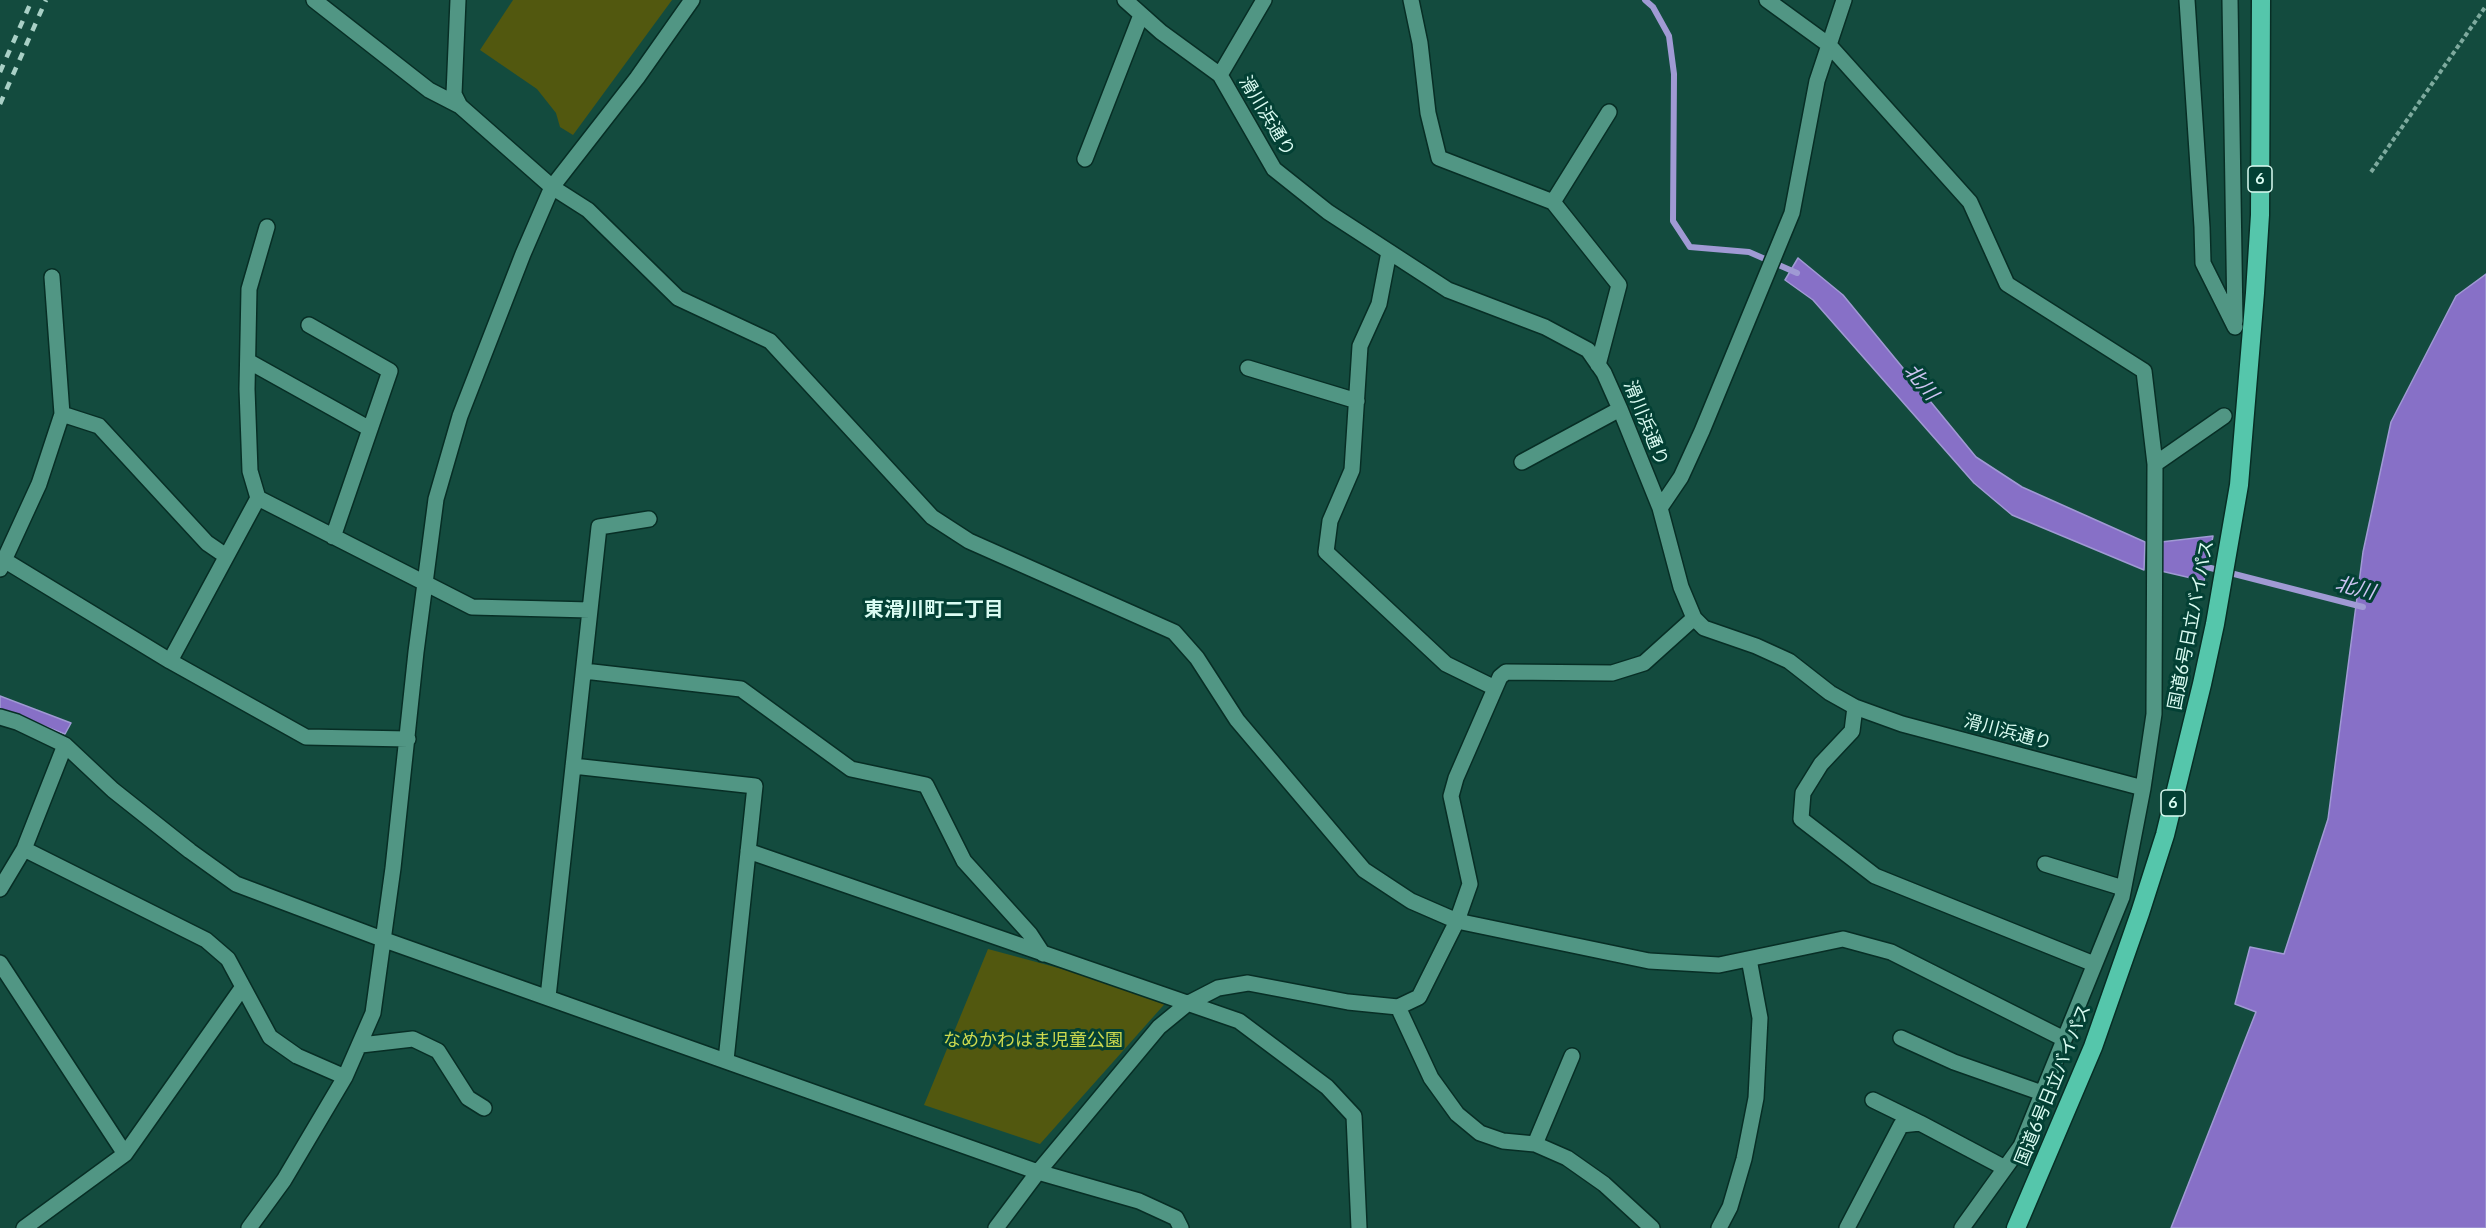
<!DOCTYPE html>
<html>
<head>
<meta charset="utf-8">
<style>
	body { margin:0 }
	canvas { display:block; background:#134b3e }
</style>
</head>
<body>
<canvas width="2486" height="1228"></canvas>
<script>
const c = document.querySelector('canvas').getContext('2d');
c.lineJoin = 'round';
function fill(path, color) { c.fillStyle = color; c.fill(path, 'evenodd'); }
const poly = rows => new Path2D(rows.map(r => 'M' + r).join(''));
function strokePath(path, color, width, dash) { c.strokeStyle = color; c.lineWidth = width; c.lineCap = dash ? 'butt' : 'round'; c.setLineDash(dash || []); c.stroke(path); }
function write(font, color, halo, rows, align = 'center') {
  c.font = font + ' Lato,"Noto Sans JP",sans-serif'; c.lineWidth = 6; c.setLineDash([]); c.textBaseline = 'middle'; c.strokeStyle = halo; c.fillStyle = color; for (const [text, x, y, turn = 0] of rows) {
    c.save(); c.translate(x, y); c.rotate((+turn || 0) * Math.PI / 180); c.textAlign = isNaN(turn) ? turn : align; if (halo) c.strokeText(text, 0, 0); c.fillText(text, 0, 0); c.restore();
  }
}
const green = poly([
	[513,0,672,0,573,135,560,127,556,113,537,89,480,50],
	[988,949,1170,998,1040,1144,924,1105]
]);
const water = poly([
	[1798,258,1843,295,1976,457,2022,487,2145,542,2144,570,2012,515,1974,483,1813,300,1785,280,1798,258],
	[2486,274,2486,1228,2171,1228,2256,1012,2235,1004,2250,947,2284,954,2328,819,2363,552,2391,422,2456,296,2486,274],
	[2213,536,2204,581,2161,571,2161,542,2213,536],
	[0,696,71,723,65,734,0,709,0,696]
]);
const stream = poly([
	[1645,0,1653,7,1669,36,1674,74,1673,221,1690,247,1749,252,1797,273],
	[2199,565,2363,607]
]);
const path = poly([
	[2371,172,2486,6]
]);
const minor = poly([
	[314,0,429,90,460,106],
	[458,0,454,94,460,106,552,187,588,210,678,298,770,341,932,517,969,541,1174,632,1197,658,1237,720,1364,870,1411,901,1457,921,1649,961,1719,965,1843,939,1891,952,2064,1039],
	[1125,0,1161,32,1220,75,1274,169,1328,212,1448,290,1545,327,1588,350,1604,373,1620,409,1660,508,1681,587,1694,618,1704,628,1756,646,1789,661,1830,693,1855,707,1902,724,2143,788],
	[1411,0,1420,43,1428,113,1439,158,1553,202],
	[1767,0,1829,45,1970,202,2007,284,2144,371,2155,464,2224,416],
	[2187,0,2202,227,2203,263,2235,327],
	[2230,0,2235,321],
	[1220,75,1264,0],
	[1085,159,1141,15],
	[1389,252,1379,304,1360,346,1352,470,1330,521,1326,552,1446,664,1495,688],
	[309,325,390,371,333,537],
	[248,361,370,429],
	[1598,365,1619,285,1553,202,1609,112],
	[1248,368,1357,401],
	[62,414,99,426,207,543,226,556],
	[1522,462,1620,409],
	[258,498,250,471,247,389,249,289,267,227],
	[1660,508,1681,477,1702,431,1792,213,1817,81,1844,0],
	[4,560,170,661],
	[0,569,39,484,62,414,52,277],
	[584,671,741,689,851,769,926,785,964,861,1030,934,1043,954],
	[1855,707,1852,731,1821,764,1803,793,1801,819,1875,876,2094,964],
	[0,717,17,722,65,745,113,790,190,851,236,884,382,939,1038,1172,1139,1201,1176,1218,1181,1228],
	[408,739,306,737,170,661,258,498,472,607,590,610],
	[573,766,755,786,726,1060],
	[24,849,206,940,228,959,270,1037,297,1056,345,1077],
	[748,851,1239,1021,1327,1087,1354,1116,1359,1228],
	[2045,864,2123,888],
	[0,889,24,849,65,745],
	[0,963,125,1154],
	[548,997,599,527,649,519],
	[1398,1007,1431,1078,1457,1114,1480,1133,1503,1141,1535,1144,1567,1158,1604,1184,1652,1228],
	[1901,1038,1954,1062,2042,1093],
	[361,1045,413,1039,438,1051,468,1098,484,1108],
	[1873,1100,1920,1123],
	[1535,1144,1572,1056],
	[24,1228,125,1154,242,988],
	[249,1228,284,1180,345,1077,373,1013,393,868,416,652,436,499,460,416,523,254,552,187,637,78,692,0],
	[996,1228,1038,1172,1159,1027,1187,1004,1218,988,1248,983,1348,1002,1398,1007,1419,997,1457,921,1470,884,1451,796,1456,778,1500,677,1506,672,1612,673,1644,663,1694,618],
	[1719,1228,1730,1207,1744,1159,1756,1098,1760,1018,1749,959],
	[1847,1228,1901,1125,1920,1123,2005,1168],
	[1962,1228,2021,1146,2122,897,2143,788,2154,714,2155,464]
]);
const highway = poly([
	[2016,1228,2093,1047,2140,913,2165,835,2202,684,2215,624,2239,485,2255,293,2260,215,2261,0]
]);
const rail = poly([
	[0,72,32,0],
	[0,104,46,0]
]);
const shields = [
	[2260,179,24],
	[2173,803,24]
];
const shieldNames = [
	["6",2260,179],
	["6",2173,803]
];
const streetNames = [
	["滑川浜通り",1267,116,59],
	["滑川浜通り",1646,423,68],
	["国道6号日立バイパス",2191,625,-79],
	["滑川浜通り",2008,732,15],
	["国道6号日立バイパス",2053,1085,-68]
];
const parkNames = [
	["なめかわはま児童公園",1033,1040]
];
const waterNames = [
	["北川",1921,382,50],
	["北川",2355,588,14]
];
const neighbourhoodNames = [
	["東滑川町二丁目",934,610]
];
fill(green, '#52580f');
fill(water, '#8770c7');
strokePath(water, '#a09ad4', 1.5);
strokePath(stream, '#a09ad4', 6);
strokePath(minor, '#072e25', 18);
strokePath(highway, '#072e25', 21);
strokePath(path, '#7eaa9e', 4, [4.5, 3]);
strokePath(minor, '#519684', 15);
strokePath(highway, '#55c6ab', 18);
strokePath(rail, '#a9d0c6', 4.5, [8, 8]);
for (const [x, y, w] of shields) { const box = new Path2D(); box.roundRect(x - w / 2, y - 13, w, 26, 4.5); c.fillStyle = '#034034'; c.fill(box); strokePath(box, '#dafcf2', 1.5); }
write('bold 16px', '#dafcf2', null, shieldNames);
write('18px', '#dafcf2', '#034034', streetNames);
write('18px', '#ccd94e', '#034034', parkNames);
write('italic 20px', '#cec5f3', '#034034', waterNames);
write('bold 20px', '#dafcf2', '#034034', neighbourhoodNames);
</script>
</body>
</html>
